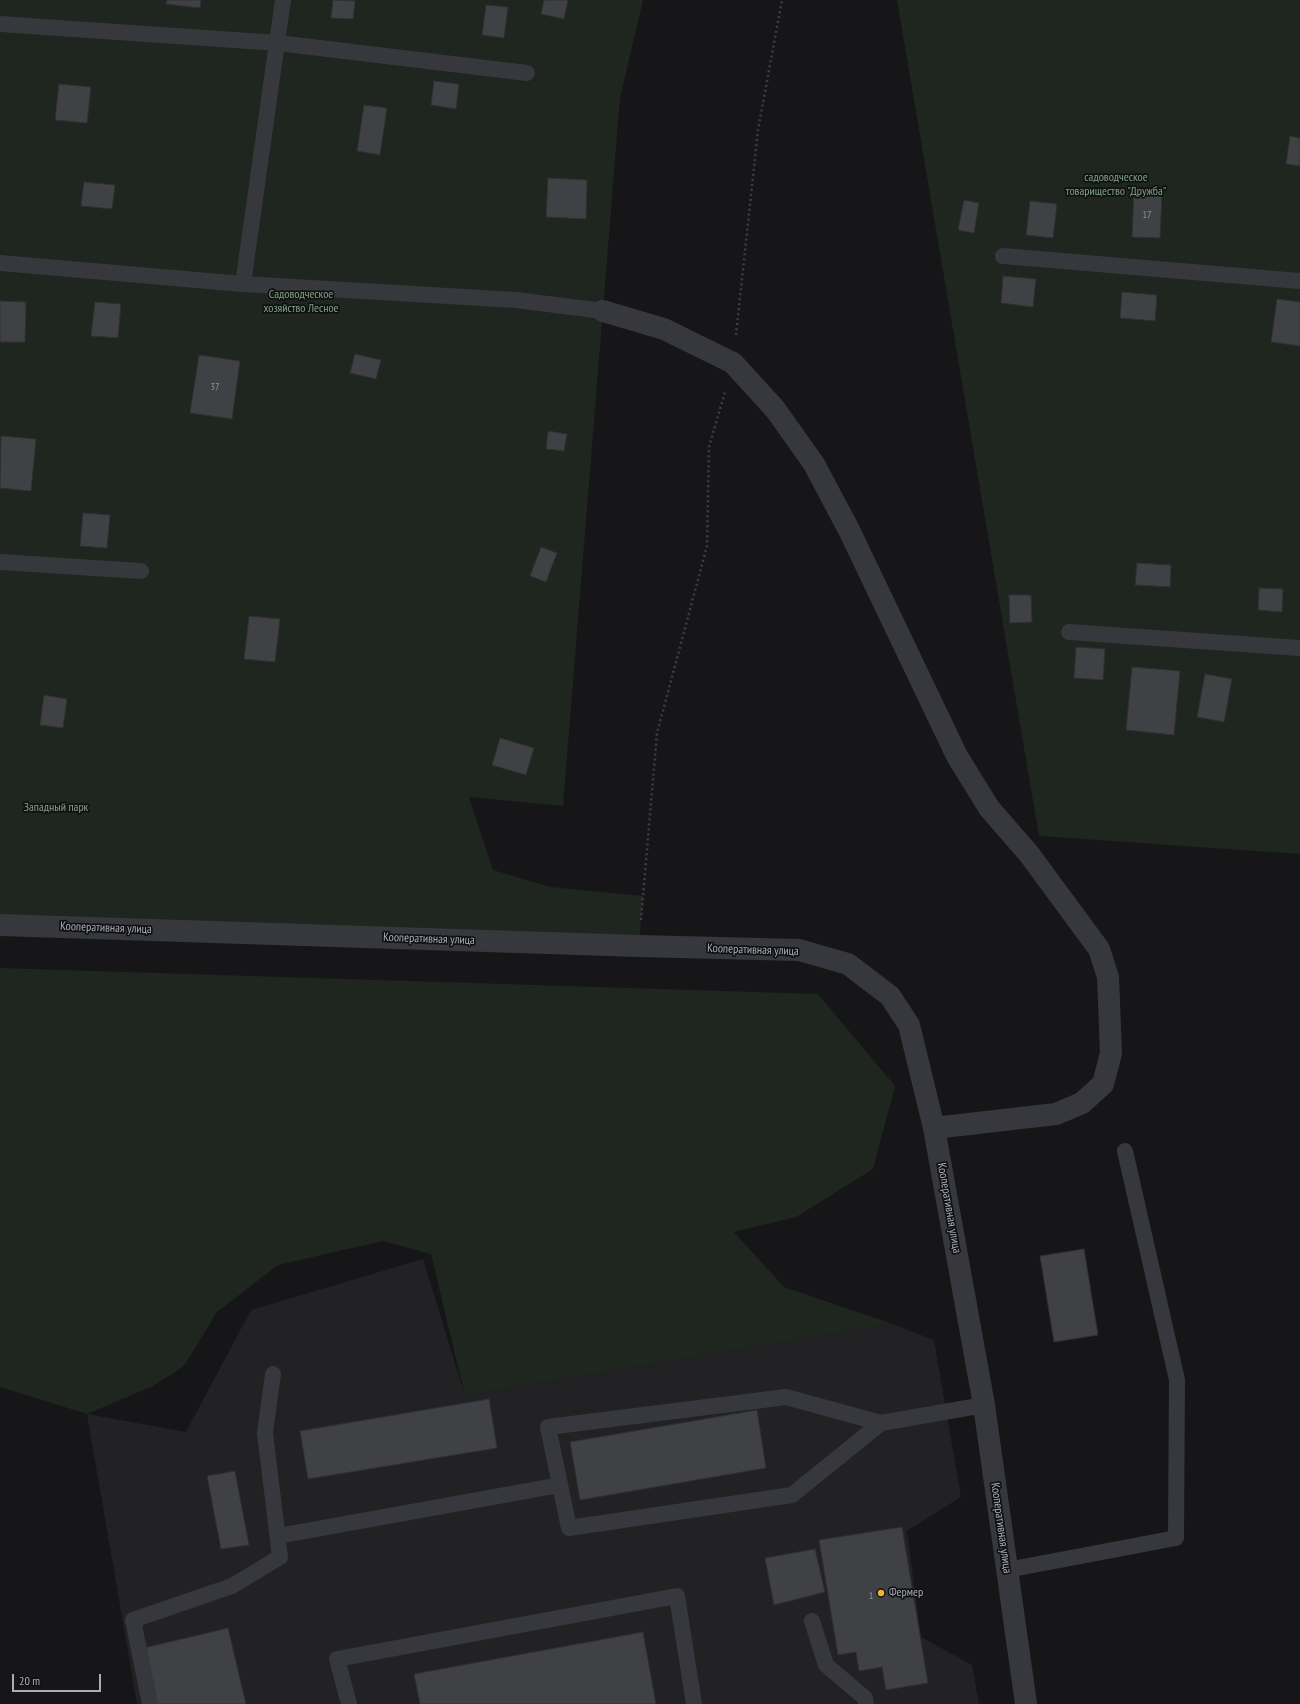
<!DOCTYPE html>
<html>
<head>
<meta charset="utf-8">
<style>
	body { margin:0 }
	#map { position:relative; width:1300px; height:1704px; overflow:hidden; background:#161618; font-family:"PT Sans Narrow",sans-serif }
	canvas { display:block }
	.scale { position:absolute; left:12px; top:1674px; width:89px; height:18px; box-sizing:border-box; border:2px solid #a8adb8; border-top:0; padding-left:5px; font-size:12px; line-height:14px; white-space:nowrap; color:#a8adb8; -webkit-text-stroke:3px #111113; paint-order:stroke }
</style>
</head>
<body>
<div id="map">
<canvas width="1300" height="1704"></canvas>
<div class="scale">20 m</div>
</div>
<script>
const c = document.querySelector('canvas').getContext('2d');
c.lineJoin = 'round';
function fill(path, color) { c.fillStyle = color; c.fill(path, 'evenodd'); }
const poly = rows => new Path2D(rows.map(r => 'M' + r).join(''));
function strokePath(path, color, width, dash) { c.strokeStyle = color; c.lineWidth = width; c.lineCap = dash ? 'butt' : 'round'; c.setLineDash(dash || []); c.stroke(path); }
function write(font, color, halo, rows, align = 'center') {
  c.font = font + ' "PT Sans Narrow",sans-serif'; c.lineWidth = 3.5; c.setLineDash([]); c.textBaseline = 'middle'; c.strokeStyle = halo; c.fillStyle = color; for (const [text, x, y, turn = 0] of rows) {
    c.save(); c.translate(x, y); c.rotate((+turn || 0) * Math.PI / 180); c.textAlign = isNaN(turn) ? turn : align; if (halo) c.strokeText(text, 0, 0); c.fillText(text, 0, 0); c.restore();
  }
}
const built = poly([
	[423,1259,465,1396,893,1324,934,1340,961,1497,907,1531,921,1637,972,1665,979,1704,137,1704,87,1414,186,1432,251,1310]
]);
const green = poly([
	[0,0,643,0,620,98,563,806,469,797,493,870,550,887,643,896,639,946,0,925],
	[897,0,1300,0,1300,854,1039,836],
	[0,968,818,994,895,1086,873,1169,796,1217,734,1232,784,1287,893,1324,465,1396,431,1254,383,1241,278,1265,217,1312,184,1366,153,1386,87,1414,0,1387]
]);
const building = poly([
	[167,0,201,0,200,8,166,4,167,0],
	[333,0,355,1,353,19,331,18,333,0],
	[544,0,568,0,564,19,541,14,544,0],
	[486,5,508,7,504,38,482,35,486,5],
	[434,81,459,84,456,109,431,105,434,81],
	[59,84,91,87,87,123,55,120,59,84],
	[364,105,387,108,380,155,357,151,364,105],
	[1290,136,1300,138,1300,166,1286,164,1290,136],
	[548,178,587,180,586,219,546,217,548,178],
	[84,182,115,185,112,209,81,206,84,182],
	[1134,192,1162,193,1160,238,1132,237,1134,192],
	[964,200,979,203,974,233,958,230,964,200],
	[1030,201,1057,204,1053,238,1026,235,1030,201],
	[1003,276,1036,279,1033,307,1001,303,1003,276],
	[1122,292,1157,295,1155,321,1120,318,1122,292],
	[1277,299,1300,302,1300,346,1271,342,1277,299],
	[0,301,26,302,25,342,0,342,0,301],
	[95,302,121,304,118,338,91,336,95,302],
	[355,354,381,360,376,379,350,373,355,354],
	[199,355,240,361,232,419,190,413,199,355],
	[548,431,567,434,564,451,546,449,548,431],
	[1,436,36,439,31,491,0,488,1,436],
	[83,513,110,515,107,548,80,546,83,513],
	[541,547,557,553,546,582,530,576,541,547],
	[1137,563,1171,565,1170,587,1135,585,1137,563],
	[1259,588,1283,589,1282,612,1258,610,1259,588],
	[1009,595,1031,595,1032,622,1010,623,1009,595],
	[249,616,280,619,275,662,244,659,249,616],
	[1076,647,1105,649,1103,680,1074,678,1076,647],
	[1132,667,1180,671,1174,735,1126,730,1132,667],
	[1205,674,1232,679,1224,722,1197,717,1205,674],
	[44,695,67,699,63,728,40,725,44,695],
	[500,738,534,748,526,775,492,765,500,738],
	[1084,1249,1098,1335,1054,1342,1040,1256,1084,1249],
	[489,1399,497,1448,308,1479,300,1431,489,1399],
	[757,1410,766,1468,580,1500,570,1442,757,1410],
	[235,1471,249,1545,221,1549,207,1476,235,1471],
	[902,1527,928,1683,886,1690,882,1667,859,1671,856,1652,838,1655,819,1540,902,1527],
	[815,1549,825,1592,774,1605,765,1558,815,1549],
	[228,1628,246,1704,157,1704,144,1648,228,1628],
	[643,1632,656,1704,420,1704,414,1674,643,1632]
]);
const path = poly([
	[736,335,758,130,782,0],
	[641,920,657,733,707,546,709,447,725,392]
]);
const lane = poly([
	[0,24,278,43,527,73],
	[1003,256,1300,281],
	[0,263,243,284,516,300,603,311],
	[243,284,283,0],
	[0,562,141,571],
	[1069,632,1300,648],
	[881,1423,792,1495,569,1528,548,1427,786,1397,881,1423,984,1405],
	[278,1536,560,1485],
	[1007,1570,1176,1538,1177,1380,1125,1151],
	[812,1621,826,1665,865,1698,866,1704],
	[150,1704,133,1620,232,1586,280,1557,265,1433,273,1374],
	[349,1704,337,1659,677,1596,694,1704]
]);
const street = poly([
	[603,311,664,329,733,363,775,409,814,464,849,530,957,756,989,808,1029,854,1099,949,1108,977,1111,1053,1103,1084,1082,1103,1056,1114,934,1128],
	[0,925,639,946,799,950,848,964,890,996,909,1025,934,1128,984,1405,1026,1704]
]);
const markers = [
	[881,1593,4,"#f2b134"]
];
const numberNames = [
	["17",1147,215],
	["37",215,387],
	["1",871,1596]
];
const parkNames = [
	["садоводческое",1116,178],
	["товарищество \"Дружба\"",1116,192],
	["Садоводческое",301,295],
	["хозяйство Лесное",301,309],
	["Западный парк",56,808]
];
const streetNames = [
	["Кооперативная улица",106,928,2],
	["Кооперативная улица",429,939,2],
	["Кооперативная улица",753,950,2],
	["Кооперативная улица",949,1208,80],
	["Кооперативная улица",1001,1528,82]
];
const poiNames = [
	["Фермер",889,1593]
];
fill(built, '#222225');
fill(green, '#1e261f');
fill(building, '#404145');
strokePath(building, '#303034', 1);
strokePath(path, '#3d3f44', 2.5, [2, 3]);
strokePath(lane, '#37383d', 16);
strokePath(street, '#37383d', 22);
for (const [x, y, r, color] of markers) { const dot = new Path2D(); dot.arc(x, y, r, 0, 2 * Math.PI); c.fillStyle = color; c.fill(dot); strokePath(dot, '#111113', 1.5); }
write('10px', '#8e929b', null, numberNames);
write('12px', '#7fa381', '#111113', parkNames);
write('12px', '#a8adb8', '#111113', streetNames);
write('12px', '#a8adb8', '#111113', poiNames, 'left');
</script>
</body>
</html>
